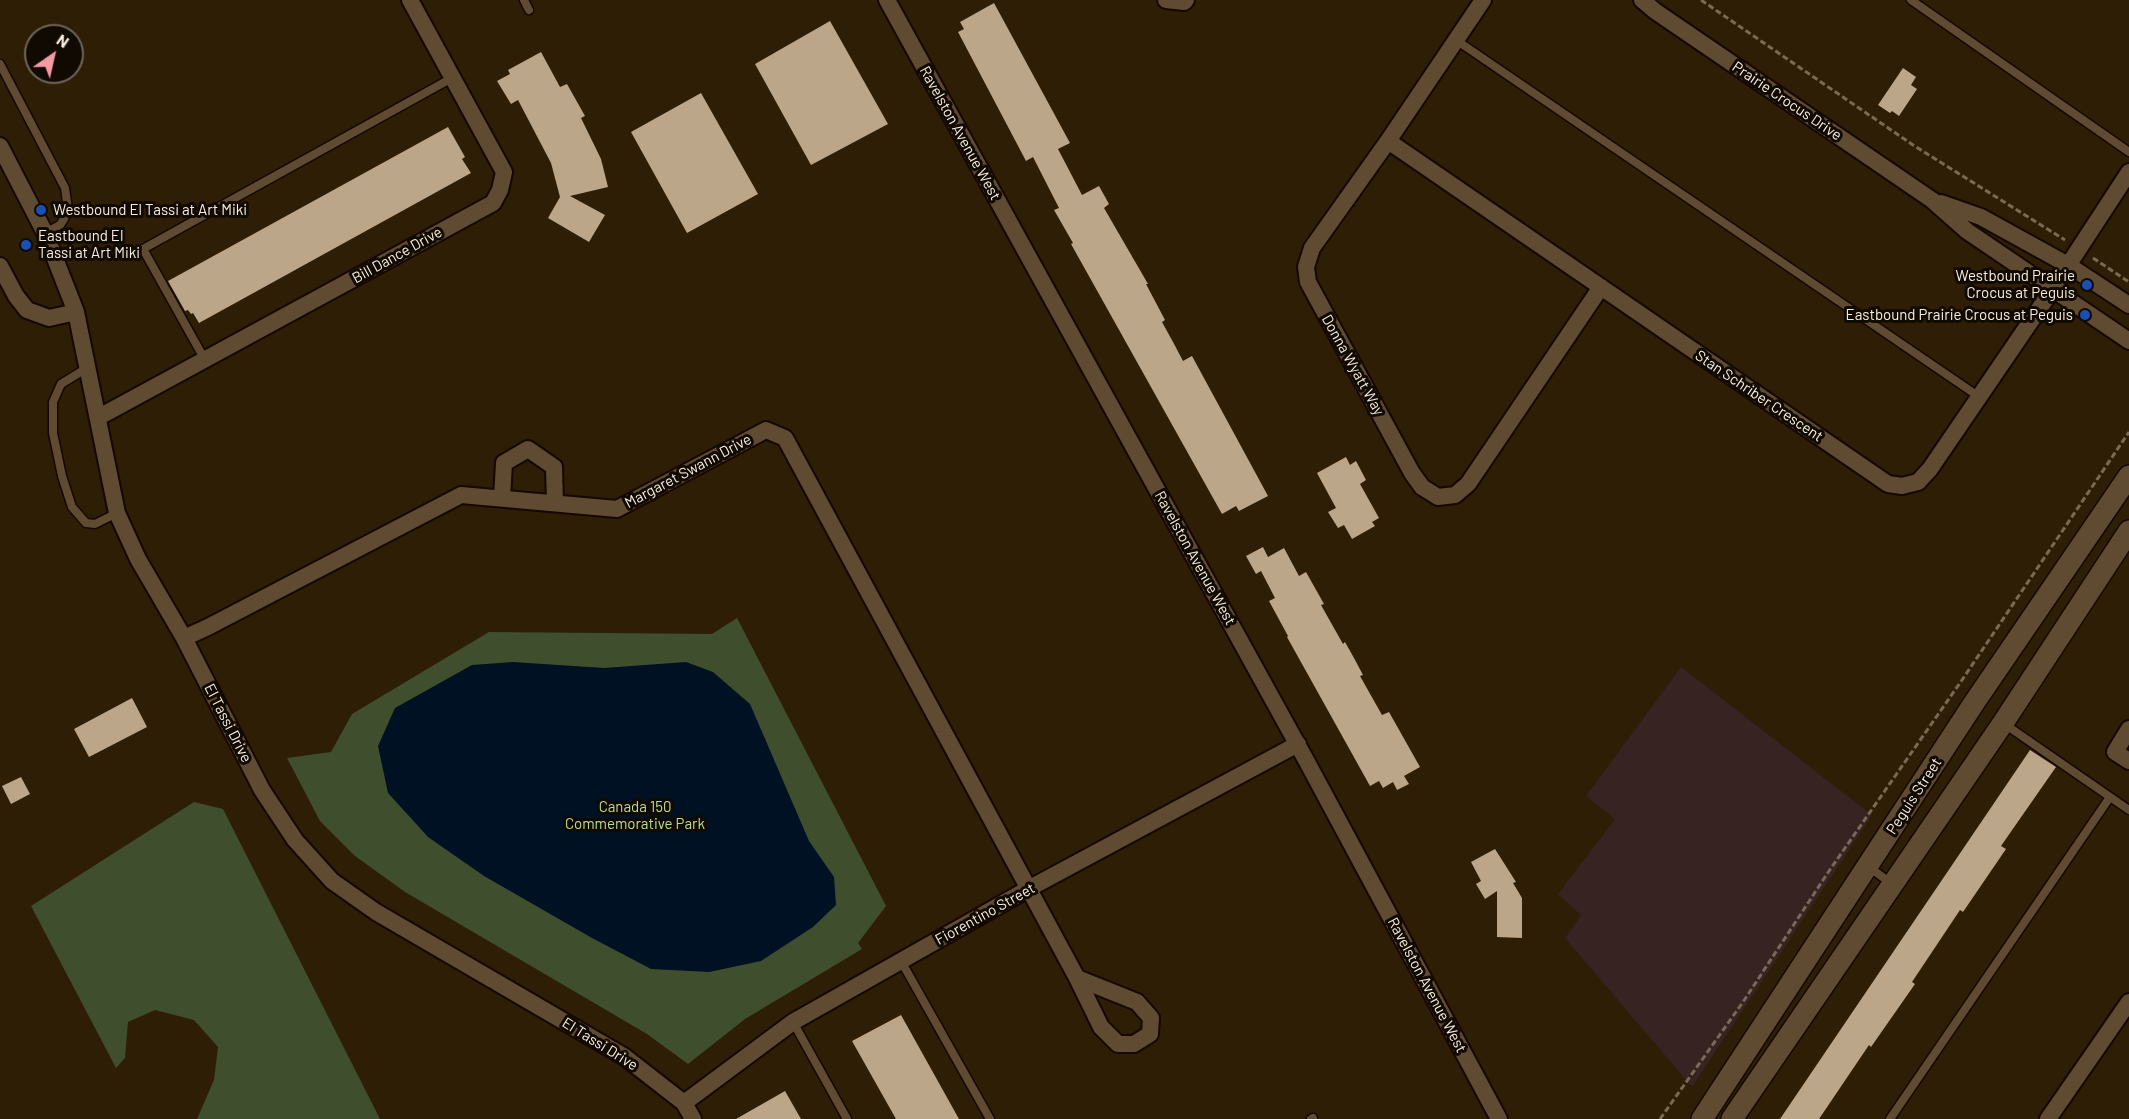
<!DOCTYPE html>
<html>
<head>
<meta charset="utf-8">
<style>
	body { margin:0 }
	#map { position:relative; width:2129px; height:1119px; overflow:hidden; background:#2e1e05; font-family:Barlow,sans-serif }
	canvas { display:block }
	.north { position:absolute; left:24px; top:24px; width:60px; height:60px; box-sizing:border-box; background:#110a02; border:2px solid #6d655a; border-radius:50%; rotate:34deg; font-size:16px; font-weight:700; line-height:24px; text-align:center; color:#f8eddf }
	.north::after { content:''; display:block; margin:auto; width:21px; height:27px; background:#f49aa5; clip-path:polygon(50% 0,100% 100%,50% 72%,0 100%) }
</style>
</head>
<body>
<div id="map">
<canvas width="2129" height="1119"></canvas>
<div class="north">N</div>
</div>
<script>
const c = document.querySelector('canvas').getContext('2d');
c.lineJoin = 'round';
function fill(path, color) { c.fillStyle = color; c.fill(path, 'evenodd'); }
const poly = rows => new Path2D(rows.map(r => 'M' + r).join(''));
function strokePath(path, color, width, dash) { c.strokeStyle = color; c.lineWidth = width; c.lineCap = dash ? 'butt' : 'round'; c.setLineDash(dash || []); c.stroke(path); }
function write(font, color, halo, rows, align = 'center') {
  c.font = font + ' Barlow,sans-serif'; c.lineWidth = 6; c.setLineDash([]); c.textBaseline = 'middle'; c.strokeStyle = halo; c.fillStyle = color; for (const [text, x, y, turn = 0] of rows) {
    c.save(); c.translate(x, y); c.rotate((+turn || 0) * Math.PI / 180); c.textAlign = isNaN(turn) ? turn : align; if (halo) c.strokeText(text, 0, 0); c.fillText(text, 0, 0); c.restore();
  }
}
const industrial = poly([
	[1681,667,1872,815,1692,1087,1565,938,1581,915,1558,894,1615,819,1586,796]
]);
const green = poly([
	[737,618,886,906,858,943,862,949,745,1019,688,1064,647,1034,405,892,355,856,320,821,287,758,331,752,352,714,489,632,712,634],
	[194,802,223,809,380,1119,197,1119,214,1080,218,1047,194,1020,155,1010,128,1022,125,1058,116,1068,31,906]
]);
const water = poly([
	[513,662,604,668,686,662,713,672,750,704,809,841,834,877,836,905,813,927,761,961,709,972,651,969,592,938,484,876,428,837,388,793,378,746,395,708,472,665]
]);
const building = poly([
	[994,3,1070,143,1058,149,1082,195,1099,186,1109,204,1104,208,1148,284,1146,284,1165,320,1162,322,1173,342,1183,361,1192,356,1268,496,1239,511,1236,506,1222,514,1071,244,1073,243,1054,210,1059,208,1033,157,1026,161,958,32,964,29,960,22],
	[830,21,888,124,811,165,755,64],
	[541,52,560,87,567,84,585,116,581,118,601,159,608,187,570,196,605,215,589,242,548,218,560,197,551,163,518,100,511,104,497,81,510,74,508,70],
	[1903,68,1916,77,1911,85,1917,89,1899,116,1892,111,1890,113,1878,105],
	[701,93,758,194,687,233,631,132],
	[448,127,465,157,462,159,471,173,199,323,193,313,191,314,188,310,185,311,168,281],
	[1346,457,1350,465,1356,461,1366,480,1360,484,1379,518,1372,522,1375,526,1352,539,1344,525,1338,528,1328,512,1336,508,1317,473],
	[1263,547,1268,557,1284,548,1299,576,1306,572,1324,604,1321,605,1343,644,1345,642,1354,658,1363,675,1360,676,1382,715,1389,712,1420,767,1404,776,1409,784,1397,790,1393,782,1383,788,1379,781,1370,786,1287,637,1288,636,1269,601,1275,598,1261,571,1256,574,1246,556],
	[132,698,147,727,89,757,74,729],
	[2030,750,2056,767,2001,846,2006,849,1963,912,1960,910,1912,982,1915,984,1871,1047,1869,1045,1819,1119,1780,1119],
	[21,777,30,794,11,804,2,786],
	[1495,849,1516,882,1513,883,1522,898,1522,938,1497,937,1497,891,1485,899,1476,884,1481,881,1471,862],
	[901,1015,959,1119,896,1119,852,1041],
	[785,1091,801,1119,736,1119]
]);
const path = poly([
	[1701,0,1913,145,2065,240],
	[2093,258,2129,282],
	[1660,1119,1743,1002,1829,871,1962,680,2129,432]
]);
const service = poly([
	[524,0,529,10],
	[1911,0,2129,152],
	[1456,40,1978,396],
	[0,64,65,188,68,209,64,219,60,225,45,233],
	[205,360,143,249,452,78],
	[87,368,61,384,53,402,53,433,62,476,72,507,86,523,95,524,117,513],
	[2003,723,2129,810],
	[1869,867,1892,884],
	[901,961,990,1119],
	[793,1022,847,1119],
	[1311,1119,1313,1118],
	[1890,1119,2110,797]
]);
const minor = poly([
	[887,0,1306,760,1499,1119],
	[1166,0,1184,2,1186,0],
	[1483,0,1388,141,1312,248,1306,267,1308,282,1412,473,1422,487,1438,497,1455,495,1468,484,1601,287],
	[1642,0,1655,11,1932,200,1967,231,2129,341],
	[1388,141,1888,484,1902,486,1918,482,1930,469,2052,290,2129,172],
	[0,146,45,233,76,312,117,513,138,559,184,638,262,790,295,840,332,881,376,912,625,1057,684,1103,693,1119],
	[1941,203,1981,217,2068,265,2129,305],
	[0,266,16,296,27,310,49,318,76,312],
	[99,417,493,203,500,190,504,172,410,0],
	[502,498,504,463,528,449,554,467,555,503],
	[184,638,208,627,461,495,617,509,766,430,785,438,1077,978,1101,1027,1118,1044,1134,1044,1150,1034,1151,1018,1137,1002,1077,978],
	[2129,729,2115,752,2129,761],
	[684,1103,793,1022,1028,889,1298,744],
	[2048,1119,2129,1002]
]);
const tertiary = poly([
	[1702,1119,1974,703,2129,476],
	[1732,1119,2003,723,2129,531]
]);
const markers = [
	[41,210,6,"#1a4fb4"],
	[26,245,6,"#1a4fb4"],
	[2087,285,6,"#1a4fb4"],
	[2085,315,6,"#1a4fb4"]
];
const streetNames = [
	["Prairie Crocus Drive",1787,101,34],
	["Ravelston Avenue West",960,133,61],
	["Bill Dance Drive",397,255,-29],
	["Donna Wyatt Way",1353,365,61],
	["Stan Schriber Crescent",1759,396,34],
	["Margaret Swann Drive",688,471,-28],
	["Ravelston Avenue West",1195,558,61],
	["El Tassi Drive",228,723,63],
	["Peguis Street",1914,796,-57],
	["Fiorentino Street",985,914,-29],
	["Ravelston Avenue West",1427,985,62],
	["El Tassi Drive",600,1044,32]
];
const poiNames = [
	["Westbound El Tassi at Art Miki",53,210],
	["Eastbound El",38,236],
	["Tassi at Art Miki",38,253],
	["Westbound Prairie",2075,276,"right"],
	["Crocus at Peguis",2075,293,"right"],
	["Eastbound Prairie Crocus at Peguis",2073,315,"right"]
];
const parkNames = [
	["Canada 150",635,807],
	["Commemorative Park",635,824]
];
fill(industrial, '#362322');
fill(green, '#3f4e2d');
fill(water, '#001123');
fill(building, '#bca68a');
strokePath(service, '#160700', 11);
strokePath(minor, '#160700', 20);
strokePath(tertiary, '#160700', 24);
strokePath(path, '#786a55', 3, [6, 3]);
strokePath(service, '#5e4b32', 8);
strokePath(minor, '#5e4b32', 16);
strokePath(tertiary, '#5e4b32', 21);
for (const [x, y, r, color] of markers) { const dot = new Path2D(); dot.arc(x, y, r, 0, 2 * Math.PI); c.fillStyle = color; c.fill(dot); strokePath(dot, '#110a02', 2); }
write('15px', '#f8eddf', '#110a02', streetNames);
write('15px', '#f8eddf', '#110a02', poiNames, 'left');
write('15px', '#bbdd90', '#110a02', parkNames);
</script>
</body>
</html>
